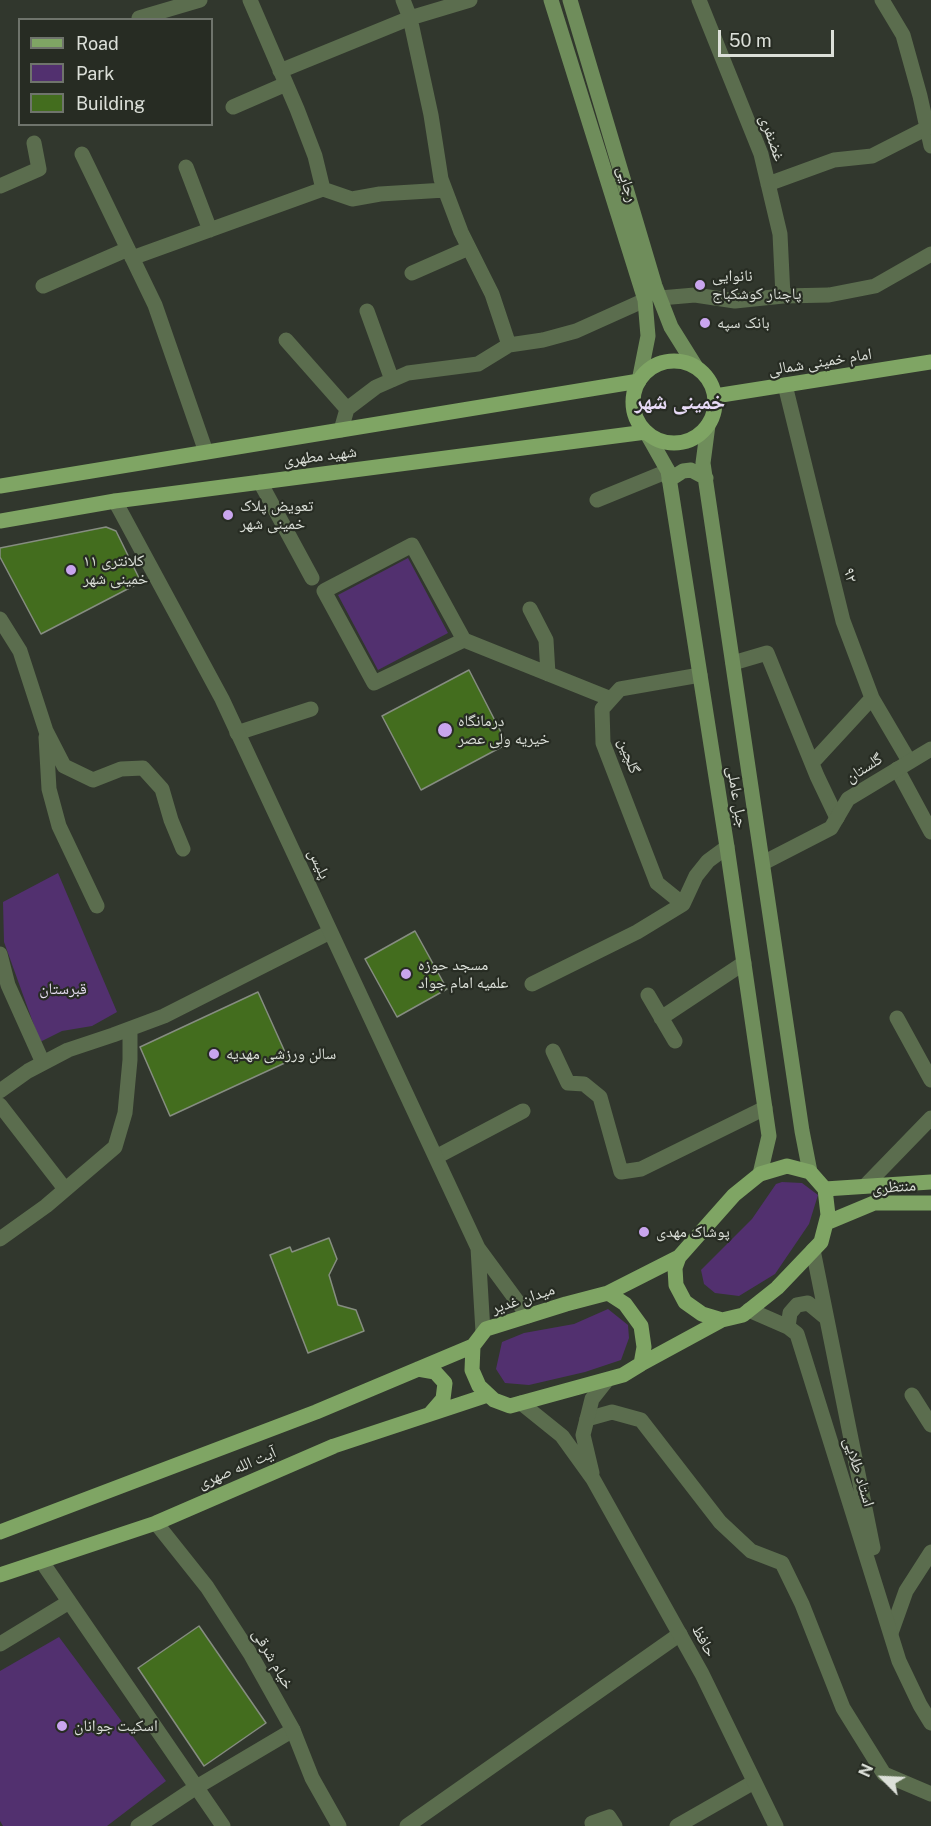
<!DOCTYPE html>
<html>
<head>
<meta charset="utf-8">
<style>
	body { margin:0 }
	#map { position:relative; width:931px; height:1826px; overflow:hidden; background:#31372d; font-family:"Public Sans",sans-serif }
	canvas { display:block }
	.legend { position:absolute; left:18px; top:18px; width:195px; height:108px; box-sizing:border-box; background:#272c23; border:2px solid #6f746c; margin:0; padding:8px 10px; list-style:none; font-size:18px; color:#dce0d9 }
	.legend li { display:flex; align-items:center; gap:12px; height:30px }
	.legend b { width:30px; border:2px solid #6f746c }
	.north { position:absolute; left:853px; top:1748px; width:60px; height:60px; -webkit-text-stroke:4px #272c23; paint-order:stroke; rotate:294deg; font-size:16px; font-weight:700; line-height:24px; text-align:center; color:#dce0d9 }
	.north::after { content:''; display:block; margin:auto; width:21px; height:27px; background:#dce0d9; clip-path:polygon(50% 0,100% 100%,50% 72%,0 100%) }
	.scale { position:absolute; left:718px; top:30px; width:116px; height:27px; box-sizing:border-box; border:3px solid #dce0d9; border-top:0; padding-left:8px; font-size:18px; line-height:21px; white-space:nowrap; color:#dce0d9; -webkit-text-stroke:4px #272c23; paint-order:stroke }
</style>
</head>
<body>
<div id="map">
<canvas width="931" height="1826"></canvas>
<ul class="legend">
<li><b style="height:8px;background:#7fa564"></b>Road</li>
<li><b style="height:16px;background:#52306f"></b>Park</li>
<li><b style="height:16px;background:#436d1e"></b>Building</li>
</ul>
<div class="north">N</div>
<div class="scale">50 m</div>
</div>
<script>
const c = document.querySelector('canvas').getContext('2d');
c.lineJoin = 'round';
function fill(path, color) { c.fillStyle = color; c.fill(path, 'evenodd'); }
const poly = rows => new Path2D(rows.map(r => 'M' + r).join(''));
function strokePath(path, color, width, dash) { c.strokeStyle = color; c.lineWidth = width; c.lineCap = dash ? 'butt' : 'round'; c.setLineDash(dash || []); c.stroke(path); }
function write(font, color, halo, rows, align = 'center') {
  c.font = font + ' "Public Sans","Noto Naskh Arabic",sans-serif'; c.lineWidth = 4.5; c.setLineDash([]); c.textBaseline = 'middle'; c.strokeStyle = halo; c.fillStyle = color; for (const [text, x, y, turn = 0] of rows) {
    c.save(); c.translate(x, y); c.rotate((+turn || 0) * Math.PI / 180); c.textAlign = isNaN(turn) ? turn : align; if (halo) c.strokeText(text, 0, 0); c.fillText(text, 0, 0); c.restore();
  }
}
const green = poly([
	[408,558,448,633,378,670,338,595],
	[58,873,117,1012,92,1026,62,1031,40,1042,4,942,3,902],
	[782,1182,802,1183,818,1195,809,1224,775,1274,739,1296,715,1293,704,1284,701,1270,752,1219,776,1184],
	[608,1309,628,1325,629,1338,621,1360,585,1372,529,1385,505,1383,496,1369,502,1342,524,1333,574,1324],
	[59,1637,166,1781,107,1826,3,1826,0,1821,0,1671]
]);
const building = poly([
	[106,527,116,531,141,582,41,634,0,557,0,548,106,527],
	[469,670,507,744,421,790,382,716,469,670],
	[415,931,447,989,397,1017,365,959,415,931],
	[258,992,289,1061,170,1116,140,1047,258,992],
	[329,1238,337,1259,329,1275,338,1305,356,1310,364,1331,308,1353,270,1255,290,1247,292,1252,329,1238],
	[199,1626,266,1723,204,1766,138,1668,199,1626]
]);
const minor = poly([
	[250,0,297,109,315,156,323,189,352,199,380,194,445,190],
	[699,0,761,154,780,234,783,296],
	[882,0,903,35,920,96,931,146],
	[139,18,200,0],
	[280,71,410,18,470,0],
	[233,107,286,84],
	[82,154,155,305,206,452],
	[186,167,210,230],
	[768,184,834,160,872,156,927,128],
	[0,186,39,169,34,143],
	[132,258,323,189],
	[412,273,469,248],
	[43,286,128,249],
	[660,298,695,295,735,301,783,296,829,295,875,286,931,254],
	[367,311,392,380],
	[286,340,347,409],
	[509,345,543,340,576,331,645,300],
	[785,385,843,621,872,698,909,761],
	[341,430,347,409,376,387,408,373,478,364,509,345,492,294,461,232,441,179,431,115,410,18,403,0],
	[260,482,312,578],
	[597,500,668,471],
	[530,609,546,640,548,674],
	[0,619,20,651,46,731,64,766,93,780,121,769,143,768,162,789,171,820,183,849],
	[464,640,374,683,324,591,412,545,464,640,611,699],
	[733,663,767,653,817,776,837,818],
	[237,733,311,709],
	[46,737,49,789,59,826,97,906],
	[812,763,872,698],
	[897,769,931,832],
	[683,904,657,883,603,743,602,709,620,689,700,675],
	[0,954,8,985,43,1063],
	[532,984,637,932,683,904,696,876,708,861,727,847],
	[648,995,675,1041],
	[661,1018,744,963],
	[897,1018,931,1080],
	[553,1051,568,1083,584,1084,600,1097,621,1172,641,1169,765,1108],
	[0,1091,28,1071,68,1050,113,1035,164,1016,330,932],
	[0,1105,65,1189],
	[436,1157,523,1111],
	[865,1186,931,1118],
	[0,1239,46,1206,115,1147,125,1113,130,1060,130,1029],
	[912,1395,931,1425],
	[587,1419,612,1412,641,1420,720,1522,751,1551,782,1563,802,1604,843,1708,884,1774,931,1794],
	[42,1562,223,1826],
	[891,1633,906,1591,931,1552],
	[0,1644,69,1602],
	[592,1823,609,1817,615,1826],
	[138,1826,195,1788,293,1730],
	[407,1826,680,1634],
	[677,1826,754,1782]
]);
const tertiary = poly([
	[115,501,222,699,478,1248,528,1316],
	[763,863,831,828,848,799,931,749],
	[478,1248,483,1332],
	[813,1250,873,1548],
	[749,1310,788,1327,797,1334,899,1661,920,1705,931,1723],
	[788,1327,790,1313,797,1305,808,1303,825,1317],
	[521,1403,562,1436,593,1479,702,1674,776,1826],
	[592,1473,583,1435,592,1399,607,1380],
	[156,1523,207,1587,251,1655,293,1730,312,1778,339,1826]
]);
const secondary = poly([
	[551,0,645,300,648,336,639,381],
	[570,0,655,286,671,327,696,367],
	[708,425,703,463,802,1131,810,1172],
	[646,432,668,471,727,847,769,1136,760,1174],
	[669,480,683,471,691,470,706,478]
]);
const primary = poly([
	'633 402a41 41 0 1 1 82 0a41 41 0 1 1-82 0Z',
	[715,396,931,362],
	[0,486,639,381],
	[0,521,115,501,646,432],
	[825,1189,931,1182],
	[826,1223,874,1203,931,1203],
	[608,1293,679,1257,734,1195,760,1174,787,1166,810,1172,825,1189,828,1215,821,1242,777,1288,743,1315,722,1320,702,1314,685,1302,676,1285,675,1268,679,1257],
	[608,1293,625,1304,641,1326,644,1347,641,1364,623,1375,510,1406,494,1400,479,1386,472,1370,473,1346,486,1329,566,1304,608,1293],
	[641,1364,722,1320],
	[418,1369,435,1372,445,1383,443,1399,430,1414],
	[0,1532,316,1412,473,1346],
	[0,1575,156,1523,334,1446,488,1395]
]);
const markers = [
	[700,285,6,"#c9a5ee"],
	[705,323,6,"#c9a5ee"],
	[228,515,6,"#c9a5ee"],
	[71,570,6,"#c9a5ee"],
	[445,730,8,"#c9a5ee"],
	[406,974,6,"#c9a5ee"],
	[214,1054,6,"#c9a5ee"],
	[644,1232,6,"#c9a5ee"],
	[62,1726,6,"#c9a5ee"]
];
const streetNames = [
	["غضنفری",772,138,71],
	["رجایی",627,184,73],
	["امام خمینی شمالی",820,362,-9],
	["شهید مطهری",320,456,-7],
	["۹۲",850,575,76],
	["گلچین",629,756,70],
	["گلستان",864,768,-32],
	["جبل عاملی",737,797,81],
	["پلیس",319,864,65],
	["منتظری",894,1187,-4],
	["میدان غدیر",523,1299,-18],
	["آیت الله صهری",237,1468,-23],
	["استاد طلایی",859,1472,73],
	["حافظ",704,1641,61],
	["خیام شرقی",273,1659,60]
];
const poiNames = [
	["نانوایی",712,276],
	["پاچنار کوشکباج",712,294],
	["بانک سپه",717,323],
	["تعویض پلاک",240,506],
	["خمینی شهر",240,524],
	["کلانتری ۱۱",83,561],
	["خمینی شهر",83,579],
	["درمانگاه",458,721],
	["خیریه ولی عصر",458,739],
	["مسجد حوزه",418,965],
	["علمیه امام جواد",418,983],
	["سالن ورزشی مهدیه",226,1054],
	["پوشاک مهدی",656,1232],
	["اسکیت جوانان",74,1726]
];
const parkNames = [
	["قبرستان",63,989]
];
const districtNames = [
	["خمینی شهر",680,402]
];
fill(green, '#52306f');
fill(building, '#436d1e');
strokePath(building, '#868d81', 1.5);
strokePath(minor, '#5b6d4e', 15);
strokePath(tertiary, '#5b6d4e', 15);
strokePath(secondary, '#6f8d5b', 15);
strokePath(primary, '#7fa564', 15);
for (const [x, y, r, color] of markers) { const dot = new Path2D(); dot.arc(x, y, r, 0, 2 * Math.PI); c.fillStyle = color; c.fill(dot); strokePath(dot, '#272c23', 2); }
write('16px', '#dce0d9', '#272c23', streetNames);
write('16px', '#dce0d9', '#272c23', poiNames, 'left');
write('16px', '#e9e0f4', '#272c23', parkNames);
write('bold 22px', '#e8dbf7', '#272c23', districtNames);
</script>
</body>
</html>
